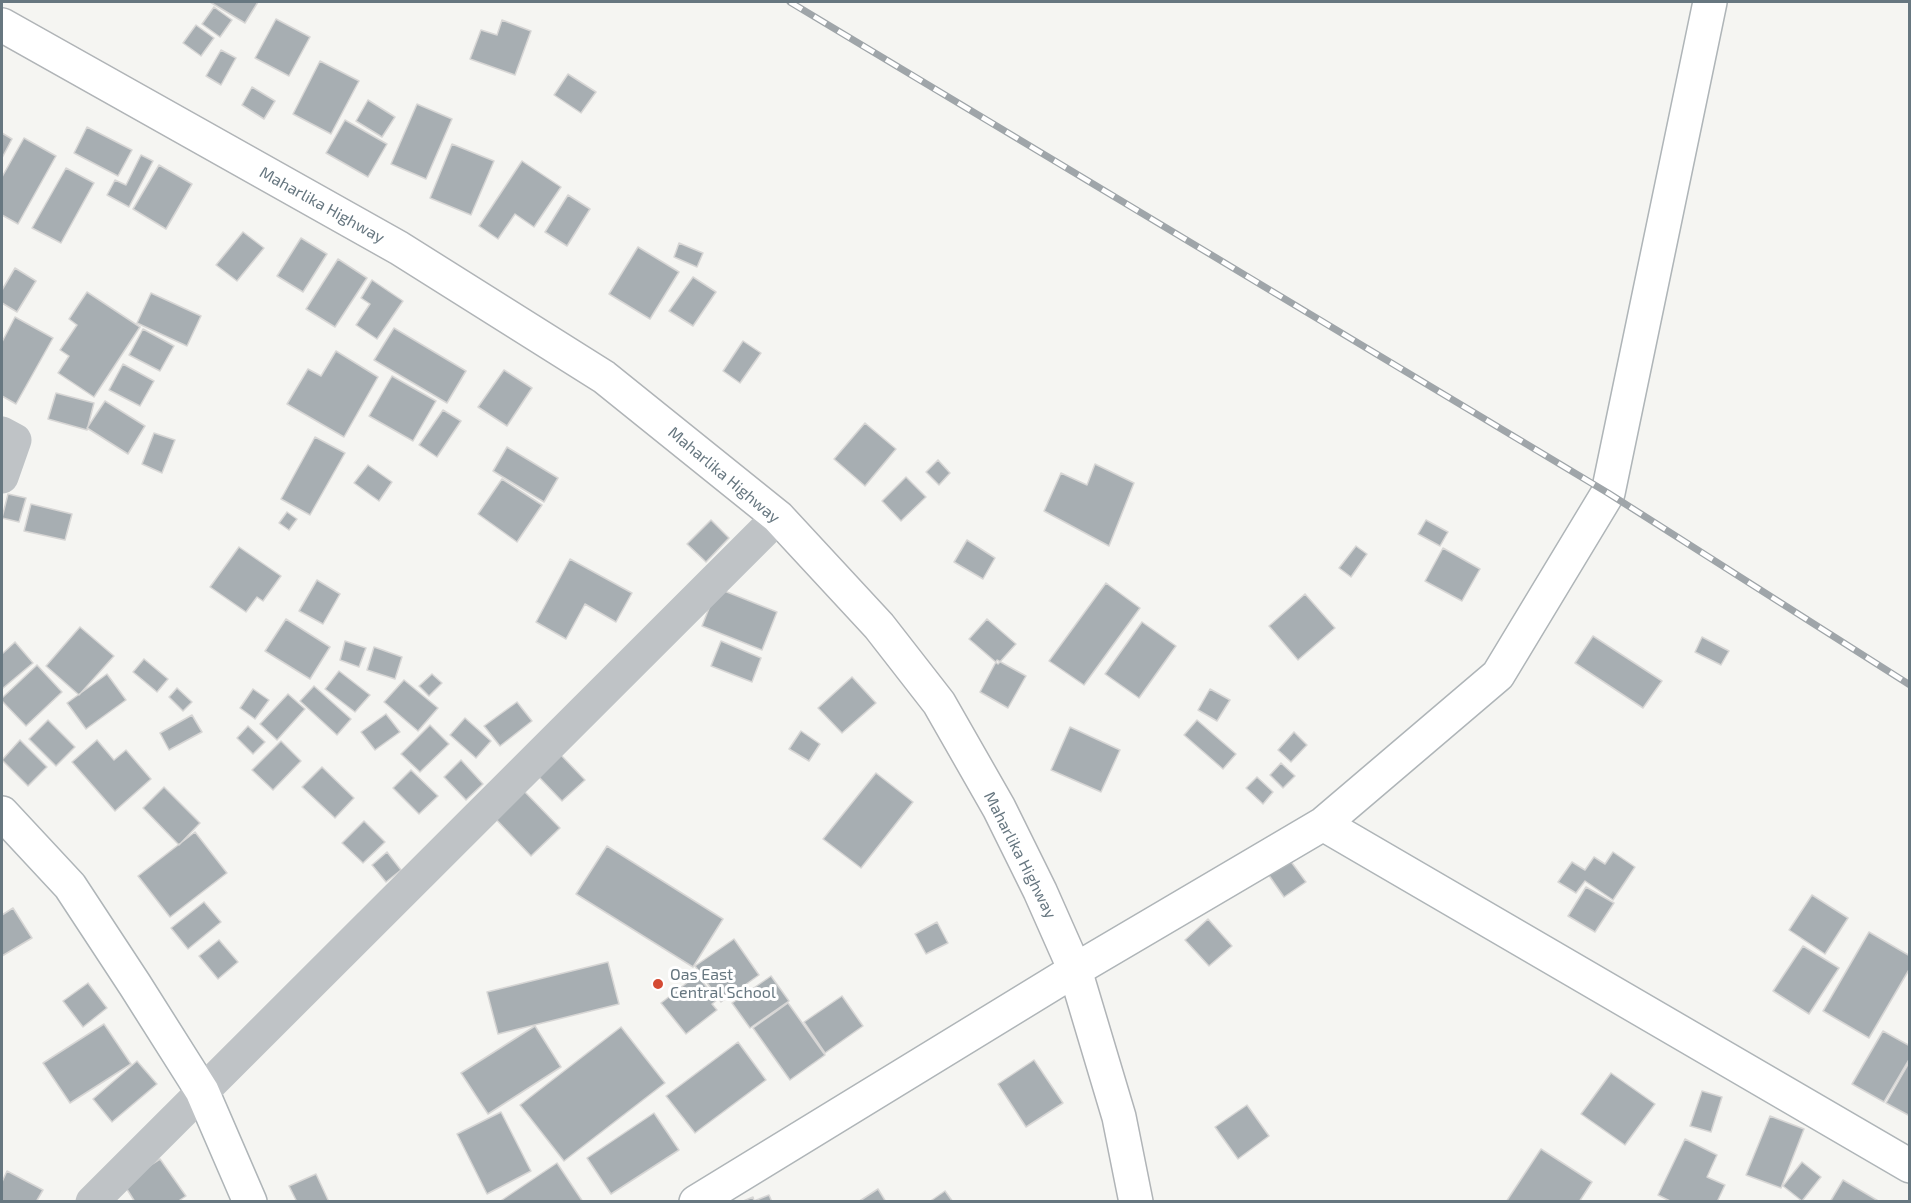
<!DOCTYPE html>
<html>
<head>
<meta charset="utf-8">
<style>
	body { margin:0 }
	#map { position:relative; width:1911px; height:1203px; overflow:hidden; background:#f5f5f2; font-family:"Exo 2",sans-serif }
	canvas { display:block }
	.frame { position:absolute; inset:0; border:3px solid #677780; pointer-events:none }
</style>
</head>
<body>
<div id="map">
<canvas width="1911" height="1203"></canvas>
<div class="frame"></div>
</div>
<script>
const c = document.querySelector('canvas').getContext('2d');
c.lineJoin = 'round';
function fill(path, color) { c.fillStyle = color; c.fill(path, 'evenodd'); }
const poly = rows => new Path2D(rows.map(r => 'M' + r).join(''));
function strokePath(path, color, width, dash) { c.strokeStyle = color; c.lineWidth = width; c.lineCap = dash ? 'butt' : 'round'; c.setLineDash(dash || []); c.stroke(path); }
function write(font, color, halo, rows, align = 'center') {
  c.font = font + ' "Exo 2",sans-serif'; c.lineWidth = 6; c.setLineDash([]); c.textBaseline = 'middle'; c.strokeStyle = halo; c.fillStyle = color; for (const [text, x, y, turn = 0] of rows) {
    c.save(); c.translate(x, y); c.rotate((+turn || 0) * Math.PI / 180); c.textAlign = isNaN(turn) ? turn : align; if (halo) c.strokeText(text, 0, 0); c.fillText(text, 0, 0); c.restore();
  }
}
const building = poly([
	[210,2,258,2,245,23,210,2],
	[214,7,232,20,220,37,202,24,214,7],
	[276,19,310,37,289,76,255,58,276,19],
	[502,20,531,31,515,75,470,59,481,30,497,35,502,20],
	[196,25,214,38,201,56,183,43,196,25],
	[221,50,236,58,221,85,206,76,221,50],
	[320,61,359,81,331,134,293,114,320,61],
	[568,74,596,92,581,113,554,95,568,74],
	[252,87,275,101,264,119,242,105,252,87],
	[368,100,395,117,382,137,356,121,368,100],
	[417,104,452,119,426,179,391,164,417,104],
	[345,120,387,144,368,177,326,153,345,120],
	[87,127,132,150,118,176,74,153,87,127],
	[2,133,12,139,2,158,2,133],
	[24,138,56,156,18,224,2,215,2,177,24,138],
	[452,144,494,161,471,215,430,198,452,144],
	[141,155,153,161,129,207,107,195,115,180,126,185,141,155],
	[522,161,561,187,534,227,515,214,498,239,479,226,522,161],
	[159,165,192,184,166,229,133,209,159,165],
	[66,168,94,183,61,243,32,228,66,168],
	[568,195,590,209,567,246,545,232,568,195],
	[243,232,264,248,237,281,216,265,243,232],
	[301,238,327,254,303,292,277,276,301,238],
	[679,243,703,253,697,267,674,257,679,243],
	[638,247,679,272,650,319,609,294,638,247],
	[338,259,367,278,335,327,306,309,338,259],
	[15,268,36,281,17,312,2,303,2,290,15,268],
	[693,277,716,292,693,326,669,311,693,277],
	[372,280,403,301,377,339,356,325,370,304,361,298,372,280],
	[87,292,140,327,94,397,58,373,69,356,60,350,77,325,69,319,87,292],
	[151,293,201,316,187,346,137,323,151,293],
	[15,317,53,338,16,404,2,396,2,342,15,317],
	[394,328,466,371,447,403,374,360,394,328],
	[143,329,174,346,160,371,129,355,143,329],
	[743,341,761,353,740,383,723,371,743,341],
	[336,351,378,377,344,437,287,404,308,369,321,376,336,351],
	[123,364,154,381,140,406,109,390,123,364],
	[504,370,532,388,507,426,478,407,504,370],
	[392,376,436,401,413,441,369,416,392,376],
	[56,393,94,403,87,430,48,419,56,393],
	[105,401,145,426,128,454,87,428,105,401],
	[443,410,461,421,437,457,419,445,443,410],
	[865,423,896,449,865,486,834,459,865,423],
	[154,433,175,440,162,473,142,464,154,433],
	[315,437,345,453,310,515,281,499,315,437],
	[507,447,558,478,544,502,493,471,507,447],
	[938,460,950,473,939,485,926,472,938,460],
	[1095,464,1134,483,1109,546,1044,511,1061,473,1087,485,1095,464],
	[368,465,392,482,379,501,354,483,368,465],
	[906,477,926,497,901,521,882,501,906,477],
	[502,479,542,505,517,542,478,514,502,479],
	[8,494,26,498,19,522,2,518,8,494],
	[31,504,72,514,65,540,24,531,31,504],
	[287,512,297,519,289,530,279,523,287,512],
	[711,520,729,538,706,562,687,544,711,520],
	[1426,520,1448,532,1440,546,1418,534,1426,520],
	[967,540,995,558,983,579,954,562,967,540],
	[1356,546,1367,554,1351,577,1339,568,1356,546],
	[239,547,281,576,263,601,257,597,246,612,210,587,239,547],
	[1443,548,1480,569,1462,601,1425,581,1443,548],
	[570,559,632,593,616,622,585,604,566,639,536,622,570,559],
	[317,580,340,594,323,624,299,611,317,580],
	[1106,583,1140,608,1084,685,1049,661,1106,583],
	[717,588,777,612,762,650,702,626,717,588],
	[1305,594,1335,628,1298,660,1269,626,1305,594],
	[286,619,330,647,310,679,265,651,286,619],
	[987,619,1016,644,998,664,969,639,987,619],
	[1142,622,1176,646,1139,698,1105,674,1142,622],
	[80,627,114,656,79,695,46,666,80,627],
	[1593,636,1662,681,1643,708,1575,663,1593,636],
	[1702,637,1729,651,1721,665,1695,652,1702,637],
	[345,641,366,648,359,667,340,660,345,641],
	[721,641,761,658,752,682,711,666,721,641],
	[15,642,33,663,2,689,2,654,15,642],
	[374,647,402,657,395,679,367,670,374,647],
	[144,659,168,679,157,692,133,672,144,659],
	[997,660,1026,676,1008,708,980,692,997,660],
	[37,665,62,692,26,726,2,701,2,698,37,665],
	[339,671,370,695,355,712,325,689,339,671],
	[107,674,126,700,86,729,67,703,107,674],
	[432,674,442,683,429,696,419,686,432,674],
	[852,677,876,703,842,733,818,708,852,677],
	[404,680,438,708,418,731,384,702,404,680],
	[314,686,351,719,337,735,300,701,314,686],
	[177,688,192,702,183,711,169,697,177,688],
	[253,689,269,700,255,719,240,708,253,689],
	[1210,689,1230,700,1217,721,1198,710,1210,689],
	[288,694,305,709,277,740,260,724,288,694],
	[517,702,532,721,500,746,484,726,517,702],
	[386,714,400,732,375,750,361,732,386,714],
	[192,715,202,732,169,750,160,733,192,715],
	[465,718,491,741,476,758,450,735,465,718],
	[48,720,75,747,56,766,29,739,48,720],
	[1197,720,1236,754,1223,769,1184,735,1197,720],
	[430,725,449,744,420,772,401,754,430,725],
	[248,726,265,742,253,754,237,738,248,726],
	[1070,727,1120,750,1101,792,1051,770,1070,727],
	[801,731,820,744,809,761,789,749,801,731],
	[1294,732,1307,745,1291,762,1278,750,1294,732],
	[20,740,47,767,28,786,2,760,20,740],
	[97,740,114,760,126,750,151,779,115,811,72,762,97,740],
	[281,741,301,761,273,790,252,770,281,741],
	[558,752,585,780,562,801,536,774,558,752],
	[461,760,483,784,466,800,444,777,461,760],
	[1281,763,1295,776,1283,788,1270,775,1281,763],
	[322,767,354,798,335,818,302,787,322,767],
	[411,770,438,796,419,814,393,788,411,770],
	[876,773,913,802,861,868,823,839,876,773],
	[1257,777,1273,792,1263,804,1246,788,1257,777],
	[164,787,200,823,179,845,143,808,164,787],
	[520,787,560,828,531,856,491,814,520,787],
	[364,821,385,842,363,863,342,843,364,821],
	[195,832,227,873,170,917,138,876,195,832],
	[607,846,723,919,693,967,576,894,607,846],
	[387,852,401,870,386,882,372,865,387,852],
	[1613,852,1635,867,1613,900,1585,881,1576,893,1558,882,1572,862,1585,870,1594,857,1605,864,1613,852],
	[1289,859,1306,882,1284,897,1268,874,1289,859],
	[1586,887,1614,903,1595,932,1568,916,1586,887],
	[1812,895,1848,918,1825,954,1789,930,1812,895],
	[204,902,221,922,188,949,171,928,204,902],
	[13,908,32,938,2,956,2,915,13,908],
	[1208,919,1232,946,1209,966,1185,940,1208,919],
	[937,922,948,943,926,954,915,934,937,922],
	[1869,932,1910,956,1910,968,1869,1038,1823,1011,1869,932],
	[734,939,759,975,721,1002,695,966,734,939],
	[219,940,238,962,218,979,199,956,219,940],
	[1803,946,1839,968,1809,1014,1773,991,1803,946],
	[608,962,619,1004,498,1034,487,992,608,962],
	[697,975,717,1000,712,1004,717,1010,686,1034,661,1003,697,975],
	[771,976,789,1001,750,1028,732,1003,771,976],
	[88,983,107,1008,83,1027,63,1001,88,983],
	[842,996,863,1026,825,1053,804,1022,842,996],
	[788,1003,825,1055,790,1080,753,1028,788,1003],
	[104,1024,131,1064,70,1103,43,1063,104,1024],
	[535,1026,561,1067,488,1114,461,1073,535,1026],
	[621,1027,665,1083,564,1161,520,1105,621,1027],
	[1883,1031,1910,1046,1910,1058,1884,1102,1852,1084,1883,1031],
	[738,1042,766,1080,695,1133,666,1096,738,1042],
	[1034,1060,1063,1103,1026,1127,998,1084,1034,1060],
	[137,1061,157,1084,112,1122,93,1099,137,1061],
	[1910,1061,1910,1116,1886,1103,1910,1061],
	[1611,1073,1655,1104,1625,1145,1581,1114,1611,1073],
	[1702,1091,1722,1097,1711,1132,1690,1126,1702,1091],
	[1247,1105,1269,1136,1238,1159,1215,1127,1247,1105],
	[501,1112,531,1171,487,1194,457,1134,501,1112],
	[654,1113,679,1150,611,1194,587,1158,654,1113],
	[1770,1116,1804,1129,1781,1188,1746,1175,1770,1116],
	[1685,1139,1717,1155,1707,1177,1725,1185,1717,1202,1672,1202,1658,1195,1685,1139],
	[1541,1149,1592,1182,1579,1202,1506,1202,1541,1149],
	[160,1159,186,1196,177,1202,135,1202,123,1183,160,1159],
	[1802,1162,1821,1177,1802,1201,1783,1186,1802,1162],
	[557,1163,583,1202,499,1202,557,1163],
	[7,1171,43,1190,36,1202,2,1202,2,1182,7,1171],
	[316,1174,329,1202,297,1202,289,1186,316,1174],
	[1843,1180,1880,1202,1830,1202,1843,1180],
	[878,1189,886,1202,858,1202,878,1189],
	[945,1191,953,1202,929,1202,945,1191],
	[769,1195,772,1202,741,1202,753,1197,754,1201,769,1195]
]);
const street = poly([
	[2,433,15,440,2,477],
	[92,1202,778,517]
]);
const secondary = poly([
	[2,813,70,886,135,985,202,1091,250,1202],
	[1323,824,1910,1166],
	[696,1202,1075,970,1323,824,1498,675,1608,493,1710,2]
]);
const highway = poly([
	[2,25,399,248,604,377,778,517,879,626,939,703,999,808,1040,891,1075,970,1119,1117,1136,1202]
]);
const rail = poly([
	[790,2,1608,493,1910,685]
]);
const markers = [
	[658,984,6,"#d44a33"]
];
const streetNames = [
	["Maharlika Highway",322,205,29],
	["Maharlika Highway",724,475,40],
	["Maharlika Highway",1020,855,63]
];
const poiNames = [
	["Oas East",670,975],
	["Central School",670,993]
];
fill(building, '#a7aeb2');
strokePath(building, '#d7d6d5', 1.5);
strokePath(secondary, '#afb5b8', 36);
strokePath(highway, '#b0b4b7', 36);
strokePath(street, '#bfc3c6', 33);
strokePath(secondary, '#fff', 33);
strokePath(highway, '#fff', 33);
strokePath(rail, '#9fa5a9', 7);
strokePath(rail, '#fff', 4.5, [14]);
for (const [x, y, r, color] of markers) { const dot = new Path2D(); dot.arc(x, y, r, 0, 2 * Math.PI); c.fillStyle = color; c.fill(dot); strokePath(dot, '#fff', 2); }
write('16px', '#677780', '#fff', streetNames);
write('16px', '#677780', '#fff', poiNames, 'left');
</script>
</body>
</html>
